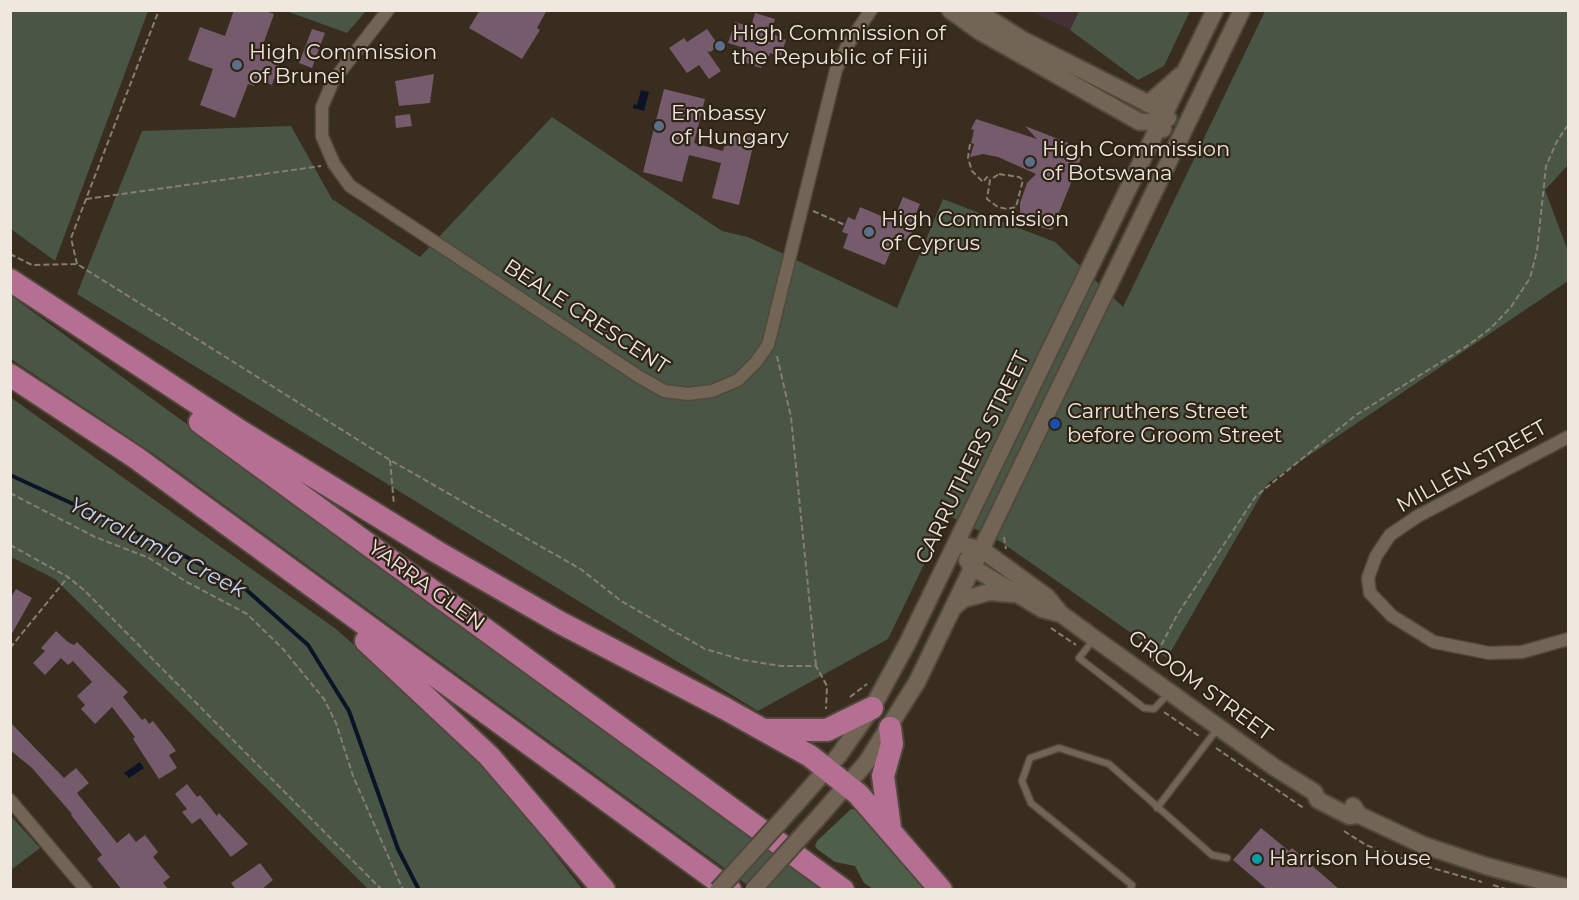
<!DOCTYPE html>
<html>
<head>
<meta charset="utf-8">
<style>
	body { margin:0 }
	#map { position:relative; width:1579px; height:900px; overflow:hidden; background:#382d1f; font-family:Montserrat,sans-serif }
	canvas { display:block }
	.frame { position:absolute; inset:0; border:12px solid #efe8df; pointer-events:none }
</style>
</head>
<body>
<div id="map">
<canvas width="1579" height="900"></canvas>
<div class="frame"></div>
</div>
<script>
const c = document.querySelector('canvas').getContext('2d');
c.lineJoin = 'round';
function fill(path, color) { c.fillStyle = color; c.fill(path, 'evenodd'); }
const poly = rows => new Path2D(rows.map(r => 'M' + r).join(''));
function strokePath(path, color, width, dash) { c.strokeStyle = color; c.lineWidth = width; c.lineCap = dash ? 'butt' : 'round'; c.setLineDash(dash || []); c.stroke(path); }
function write(font, color, halo, rows, align = 'center') {
  c.font = font + ' Montserrat,sans-serif'; c.lineWidth = 4.5; c.setLineDash([]); c.textBaseline = 'middle'; c.strokeStyle = halo; c.fillStyle = color; for (const [text, x, y, turn = 0] of rows) {
    c.save(); c.translate(x, y); c.rotate((+turn || 0) * Math.PI / 180); c.textAlign = isNaN(turn) ? turn : align; if (halo) c.strokeText(text, 0, 0); c.fillText(text, 0, 0); c.restore();
  }
}
const education = poly([
	[1030,11,1079,11,1070,30]
]);
const green = poly([
	[10,11,148,11,55,261,11,229],
	[286,11,366,11,347,33],
	[1079,11,1079,10,1190,11,1164,66,1138,80,1070,30],
	[1265,11,1568,11,1568,165,1545,190,1568,251,1568,281,1268,483,1167,658,1001,542,948,515,888,639,758,711,77,294,142,131,291,126,332,199,420,257,552,117,722,231,748,237,897,308,943,199,1055,242,1123,307],
	[10,295,125,379,826,889,753,889,154,454,11,359],
	[10,397,336,629,482,759,582,889,368,889,55,579,11,557],
	[11,816,40,848,11,870]
]);
const forest = poly([
	[851,809,858,810,927,889,873,889,864,883,855,866,835,862,817,849,815,846,817,841]
]);
const water = poly([
	[641,90,649,92,644,111,633,108,634,104,637,105],
	[140,762,144,768,129,778,124,773]
]);
const stream = poly([
	[10,475,167,547,241,585,308,645,349,711,398,849,419,890]
]);
const building = poly([
	[234,10,263,10,274,14,260,53,265,55,264,59,279,65,272,85,256,79,254,86,248,84,235,118,200,105,213,69,188,60,200,27,225,36],
	[480,10,547,10,537,28,540,30,522,59,469,28],
	[755,13,775,19,771,33,786,40,781,56,770,53,769,56,765,55,761,68,740,61,744,48,728,43,735,22,751,27],
	[312,29,325,33,312,68,299,63],
	[707,29,719,46,710,52,707,51,721,71,709,79,699,65,687,73,669,48,684,38,687,42],
	[434,74,430,103,399,106,395,81],
	[664,89,705,99,694,143,723,151,728,132,755,138,739,205,712,198,721,163,689,155,682,182,643,172],
	[410,114,412,126,396,128,395,116],
	[976,119,1037,139,1025,126,1071,144,1057,148,1081,158,1052,230,1026,224,1020,218,1020,203,1027,183,1036,174,998,157,983,154,970,157,974,144,971,143,974,130,971,129],
	[903,197,920,204,912,223,915,224,908,241,897,236,885,265,843,248,848,234,842,232,848,217,855,220,860,207,893,221],
	[16,589,32,598,10,637,10,599],
	[56,631,68,642,74,645,77,642,128,692,123,697,142,720,145,718,149,724,153,721,171,744,176,751,169,755,177,768,159,779,133,739,135,737,112,707,95,724,81,709,85,705,77,696,92,682,73,661,68,665,61,658,45,675,33,663,45,651,41,648],
	[10,722,64,778,76,768,89,783,77,793,117,843,129,833,136,842,145,835,158,852,153,857,170,877,163,883,169,890,122,890,97,859,102,855,71,815,72,814,32,768,10,750],
	[187,784,197,797,200,795,217,816,219,813,248,844,231,857,200,818,192,824,182,812,187,809,175,794],
	[1261,828,1289,851,1292,848,1340,890,1268,890,1233,860],
	[260,863,273,880,261,890,236,890,231,883]
]);
const path = poly([
	[970,144,968,158,972,171,983,182,987,177,990,180],
	[999,174,1019,177,1023,180,1016,207,1007,209,998,207,987,199,990,180,999,174],
	[86,199,321,166],
	[813,211,845,225],
	[10,254,32,265,77,264,390,460,582,570,621,601,705,649,743,660,781,666,816,666,827,686,826,709],
	[77,264,71,238,159,10],
	[777,356,791,417,816,666],
	[390,460,394,505],
	[10,493,95,537,149,558,185,581,247,614,283,649,324,699,336,723,353,776,403,890],
	[1004,537,1006,549],
	[10,545,68,577,84,590,382,890],
	[1051,628,1076,645],
	[10,648,68,577],
	[1153,661,1177,615,1256,496,1356,415,1467,346,1491,328,1511,307,1530,278,1537,251,1546,166,1557,141,1568,125],
	[850,697,867,684],
	[1164,712,1199,736],
	[1216,748,1305,809],
	[1344,831,1366,845,1418,864,1482,882],
	[1493,885,1509,890]
]);
const lane = poly([
	[1094,639,1079,658,1144,708,1154,709,1169,693],
	[1157,808,1218,728],
	[1130,890,1132,885,1031,803,1022,781,1030,758,1059,748,1109,764,1212,855,1227,858]
]);
const street = poly([
	[388,10,333,81,322,107,322,136,334,164,350,186,638,376,664,391,688,394,712,391,738,380,756,362,768,345,836,70,847,46,871,10],
	[1568,437,1418,516,1390,535,1376,556,1368,578,1370,593,1392,616,1434,642,1489,653,1522,652,1568,639],
	[10,800,86,890]
]);
const secondary = poly([
	[950,10,979,31,1140,122,1162,121,1168,118],
	[975,10,1023,40,1155,107,1163,129],
	[1148,104,1181,75],
	[956,544,981,549,1047,597,1061,614,1094,638,1274,767,1314,792,1318,800,1349,816,1359,815],
	[967,560,972,567,1042,609,1061,614],
	[953,608,963,599,975,596,989,592,1013,594],
	[796,804,839,755,872,708,907,644,1215,10],
	[1353,806,1359,815,1423,845,1486,866,1568,888],
	[816,820,866,763,917,682,1242,10]
]);
const highway = poly([
	[10,280,243,433,437,552,559,622,724,708,810,756,858,794,941,890],
	[10,375,135,457,730,890],
	[200,422,843,890],
	[366,641,489,756,604,890],
	[890,728,892,744,883,776,890,828],
	[767,730,827,730,872,708]
]);
const secondaryBridge = poly([
	[718,890,796,804],
	[753,890,816,820]
]);
const markers = [
	[720,46,6,"#5c6f8a"],
	[237,65,6,"#5c6f8a"],
	[659,126,6,"#5c6f8a"],
	[1030,162,6,"#5c6f8a"],
	[869,232,6,"#5c6f8a"],
	[1055,424,6,"#1a4fb4"],
	[1257,859,6,"#0f9aa8"]
];
const poiNames = [
	["High Commission of",732,34],
	["the Republic of Fiji",732,58],
	["High Commission",249,53],
	["of Brunei",249,77],
	["Embassy",671,114],
	["of Hungary",671,138],
	["High Commission",1042,150],
	["of Botswana",1042,174],
	["High Commission",881,220],
	["of Cyprus",881,244],
	["Carruthers Street",1067,412],
	["before Groom Street",1067,436],
	["Harrison House",1269,859]
];
const streetNames = [
	["BEALE CRESCENT",586,317,33],
	["CARRUTHERS STREET",973,458,-64],
	["MILLEN STREET",1472,467,-29],
	["YARRA GLEN",426,586,36],
	["GROOM STREET",1200,686,36]
];
const waterNames = [
	["Yarralumla Creek",157,548,27]
];
fill(education, '#443035');
fill(green, '#495645');
fill(forest, '#4f604a');
fill(water, '#0b1427');
strokePath(stream, '#0b1427', 4);
fill(building, '#755b6b');
strokePath(lane, '#51483c', 9);
strokePath(street, '#51483c', 15);
strokePath(secondary, '#51483c', 20);
strokePath(highway, '#51483c', 26);
strokePath(path, '#877e72', 2, [6, 3]);
strokePath(lane, '#726556', 6);
strokePath(street, '#726556', 12);
strokePath(secondary, '#726556', 16);
strokePath(highway, '#b46f92', 22);
strokePath(secondaryBridge, '#51483c', 20, []);
strokePath(secondaryBridge, '#726556', 16);
for (const [x, y, r, color] of markers) { const dot = new Path2D(); dot.arc(x, y, r, 0, 2 * Math.PI); c.fillStyle = color; c.fill(dot); strokePath(dot, '#2e2315', 2); }
write('21px', '#efe8df', '#2e2315', poiNames, 'left');
write('21px', '#efe8df', '#2e2315', streetNames);
write('italic 22px', '#c2d5fb', '#2e2315', waterNames);
</script>
</body>
</html>
